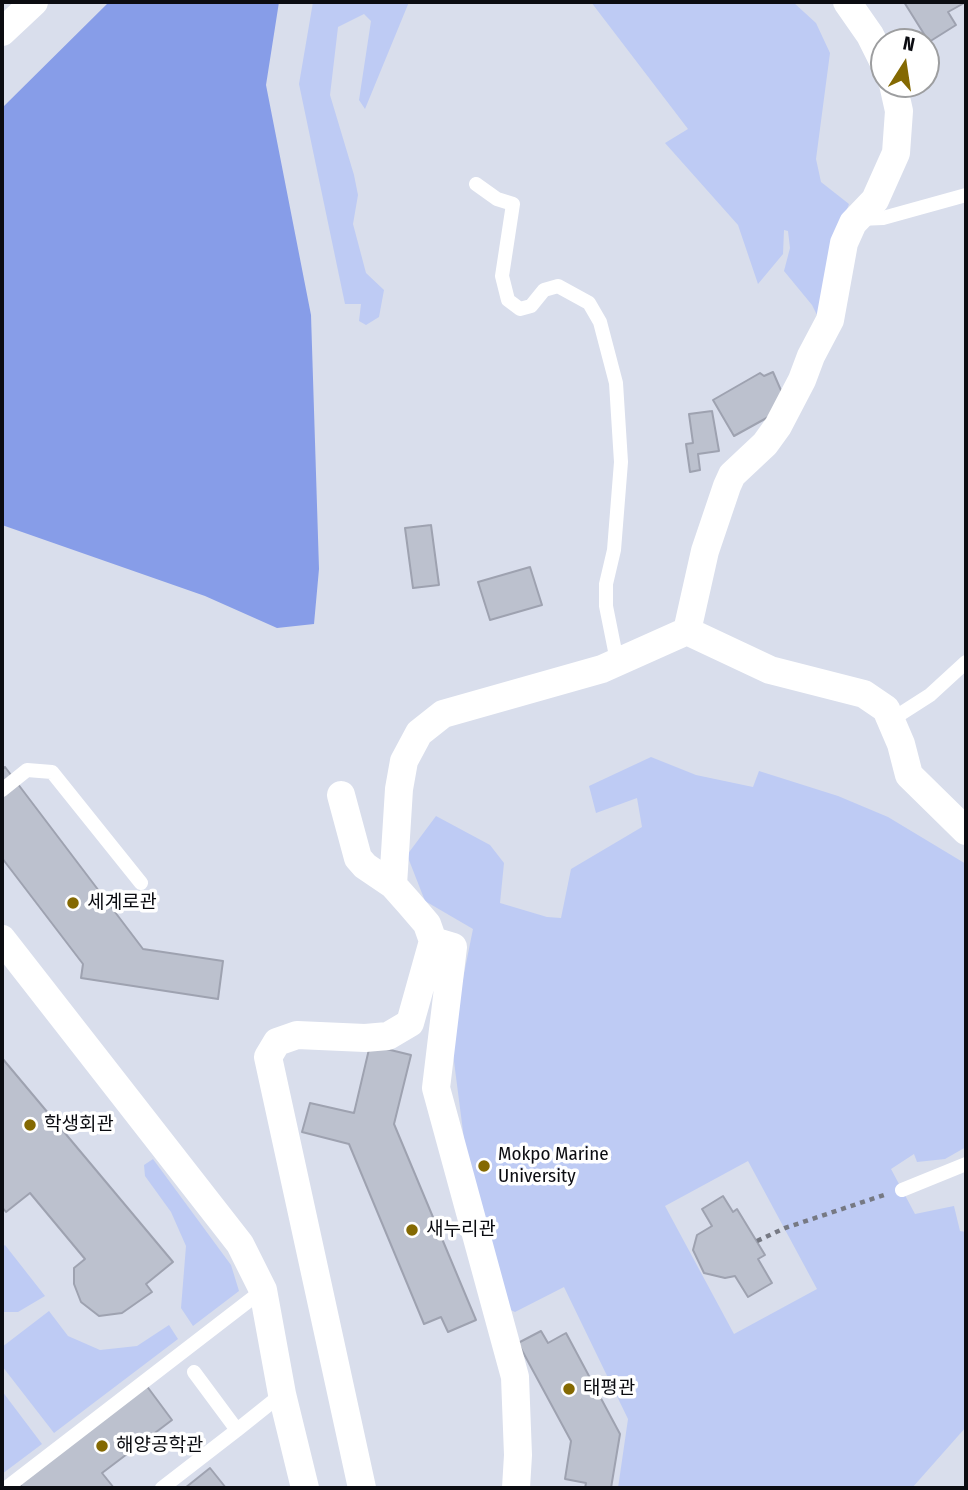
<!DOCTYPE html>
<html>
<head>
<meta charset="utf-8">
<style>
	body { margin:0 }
	#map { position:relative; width:968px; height:1490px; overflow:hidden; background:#d9deec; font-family:"Fira Sans Condensed",sans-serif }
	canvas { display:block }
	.frame { position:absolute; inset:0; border:4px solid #0b0c11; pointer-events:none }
	.north { position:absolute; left:870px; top:28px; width:70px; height:70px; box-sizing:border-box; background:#fff; border:2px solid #9d9ea0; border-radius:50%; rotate:12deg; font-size:19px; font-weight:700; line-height:28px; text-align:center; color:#0b0c11 }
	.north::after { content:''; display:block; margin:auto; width:24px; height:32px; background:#846902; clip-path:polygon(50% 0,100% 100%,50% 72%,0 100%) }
</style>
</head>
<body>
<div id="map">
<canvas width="968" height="1490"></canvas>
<div class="frame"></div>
<div class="north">N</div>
</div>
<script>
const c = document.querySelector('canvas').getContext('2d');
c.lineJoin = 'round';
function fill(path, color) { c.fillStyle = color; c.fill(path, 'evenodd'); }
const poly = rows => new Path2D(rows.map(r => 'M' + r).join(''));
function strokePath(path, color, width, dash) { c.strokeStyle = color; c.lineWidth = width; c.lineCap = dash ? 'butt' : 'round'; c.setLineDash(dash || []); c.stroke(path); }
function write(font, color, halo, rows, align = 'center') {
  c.font = font + ' "Fira Sans Condensed","Noto Sans KR",sans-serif'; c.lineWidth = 7; c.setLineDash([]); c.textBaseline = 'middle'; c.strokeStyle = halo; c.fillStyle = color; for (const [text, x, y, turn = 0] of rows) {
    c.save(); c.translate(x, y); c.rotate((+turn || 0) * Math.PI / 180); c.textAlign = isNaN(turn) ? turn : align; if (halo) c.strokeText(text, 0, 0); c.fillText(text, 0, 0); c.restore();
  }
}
const green = poly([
	[313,2,409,2,365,109,359,100,371,21,364,14,338,27,330,95,354,175,358,195,353,224,366,273,384,290,379,317,366,325,359,321,361,304,345,304,299,84],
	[591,2,793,2,816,23,830,53,816,159,821,182,849,204,840,228,822,325,812,305,784,271,790,248,788,231,784,230,783,254,758,284,738,225,665,143,688,129],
	[651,757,696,775,753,787,759,771,838,796,888,817,966,864,966,1147,945,1159,917,1162,914,1154,891,1169,915,1214,954,1206,960,1231,966,1232,966,1427,912,1488,618,1488,628,1419,564,1287,515,1312,508,1309,469,1178,451,1038,473,929,425,901,407,855,436,816,490,845,504,863,500,903,547,917,561,918,571,869,642,827,637,798,596,813,589,786],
	[748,1161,817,1289,734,1334,665,1206],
	[153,1159,231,1265,239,1291,193,1326,181,1308,186,1246,171,1212,145,1176,144,1165],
	[5,1245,45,1296,18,1312,2,1312,2,1247],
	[49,1311,68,1336,100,1350,137,1346,169,1325,178,1339,54,1433,2,1366,2,1347],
	[2,1391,42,1444,2,1474]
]);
const water = poly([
	[109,2,279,2,266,85,311,315,319,569,314,624,277,628,205,596,2,525,2,108]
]);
const building = poly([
	[904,2,966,2,948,12,956,25,929,42,904,2],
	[773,372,783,395,772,415,734,436,713,400,760,373,764,376,773,372],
	[712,411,719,451,698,454,700,470,690,472,686,444,693,443,689,414,712,411],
	[431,525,439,585,413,588,405,528,431,525],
	[530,567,542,605,490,620,478,582,530,567],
	[5,767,143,949,223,961,218,999,81,978,83,964,2,858,2,770,5,767],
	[370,1045,411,1055,394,1124,476,1320,448,1332,441,1317,424,1324,349,1144,302,1132,310,1103,354,1113,370,1045],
	[2,1058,173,1262,146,1284,152,1292,122,1313,99,1316,81,1302,74,1284,74,1268,85,1259,30,1193,6,1212,2,1207,2,1058],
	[723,1196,733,1212,737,1209,765,1255,758,1259,772,1283,748,1297,735,1276,725,1278,704,1273,693,1250,697,1235,712,1226,702,1209,723,1196],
	[541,1331,548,1343,566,1333,620,1434,611,1488,585,1488,586,1483,565,1479,571,1441,518,1343,541,1331],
	[146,1385,172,1420,102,1473,114,1488,23,1488,19,1483,146,1385],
	[210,1468,226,1488,185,1488,210,1468]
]);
const path = poly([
	[757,1241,785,1228,884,1195]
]);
const lane = poly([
	[476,184,497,199,513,204,502,276,508,300,520,309,531,306,544,290,558,286,589,303,600,322,616,383,621,462,614,550,606,584,606,606,617,661],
	[859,219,883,218,966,195],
	[891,720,930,695,966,662],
	[2,790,27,770,52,772,141,883],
	[902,1190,966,1164],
	[194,1372,237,1430,282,1394],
	[6,1488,263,1290],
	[162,1488,237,1430]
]);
const street = poly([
	[847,2,870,35,884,63],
	[2,32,34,2],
	[687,631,705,551,727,486,732,475,765,444,778,426,802,380,811,356,830,320,844,243,853,223,875,200,896,153,899,111,893,84],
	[687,631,770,670,864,694,886,709,901,744,909,775,966,831],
	[341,795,358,858,365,866,393,885,409,903,427,924,433,941,410,1023,388,1036,365,1038,297,1035,277,1042,268,1057,362,1488],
	[393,885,399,789,404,761,419,733,443,714,602,669,687,631],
	[2,939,240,1244,263,1290,282,1394,305,1488],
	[433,941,453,947,436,1088,515,1377,518,1455,516,1488]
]);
const markers = [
	[73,903,7,"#846902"],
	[30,1125,7,"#846902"],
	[484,1166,7,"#846902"],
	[412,1230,7,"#846902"],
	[569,1389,7,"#846902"],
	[102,1446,7,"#846902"]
];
const poiNames = [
	["세계로관",87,903],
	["학생회관",44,1125],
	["Mokpo Marine",498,1155],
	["University",498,1177],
	["새누리관",426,1230],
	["태평관",583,1389],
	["해양공학관",116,1446]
];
fill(green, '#becbf4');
fill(water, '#879de8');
fill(building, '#bcc1ce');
strokePath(building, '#9ea2b0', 2);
strokePath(path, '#767983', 4.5, [5, 5]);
strokePath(lane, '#fff', 14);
strokePath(street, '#fff', 28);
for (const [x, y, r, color] of markers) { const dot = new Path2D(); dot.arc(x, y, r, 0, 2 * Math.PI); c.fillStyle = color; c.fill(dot); strokePath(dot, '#fff', 2.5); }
write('19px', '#0b0c11', '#fff', poiNames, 'left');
</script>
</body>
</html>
